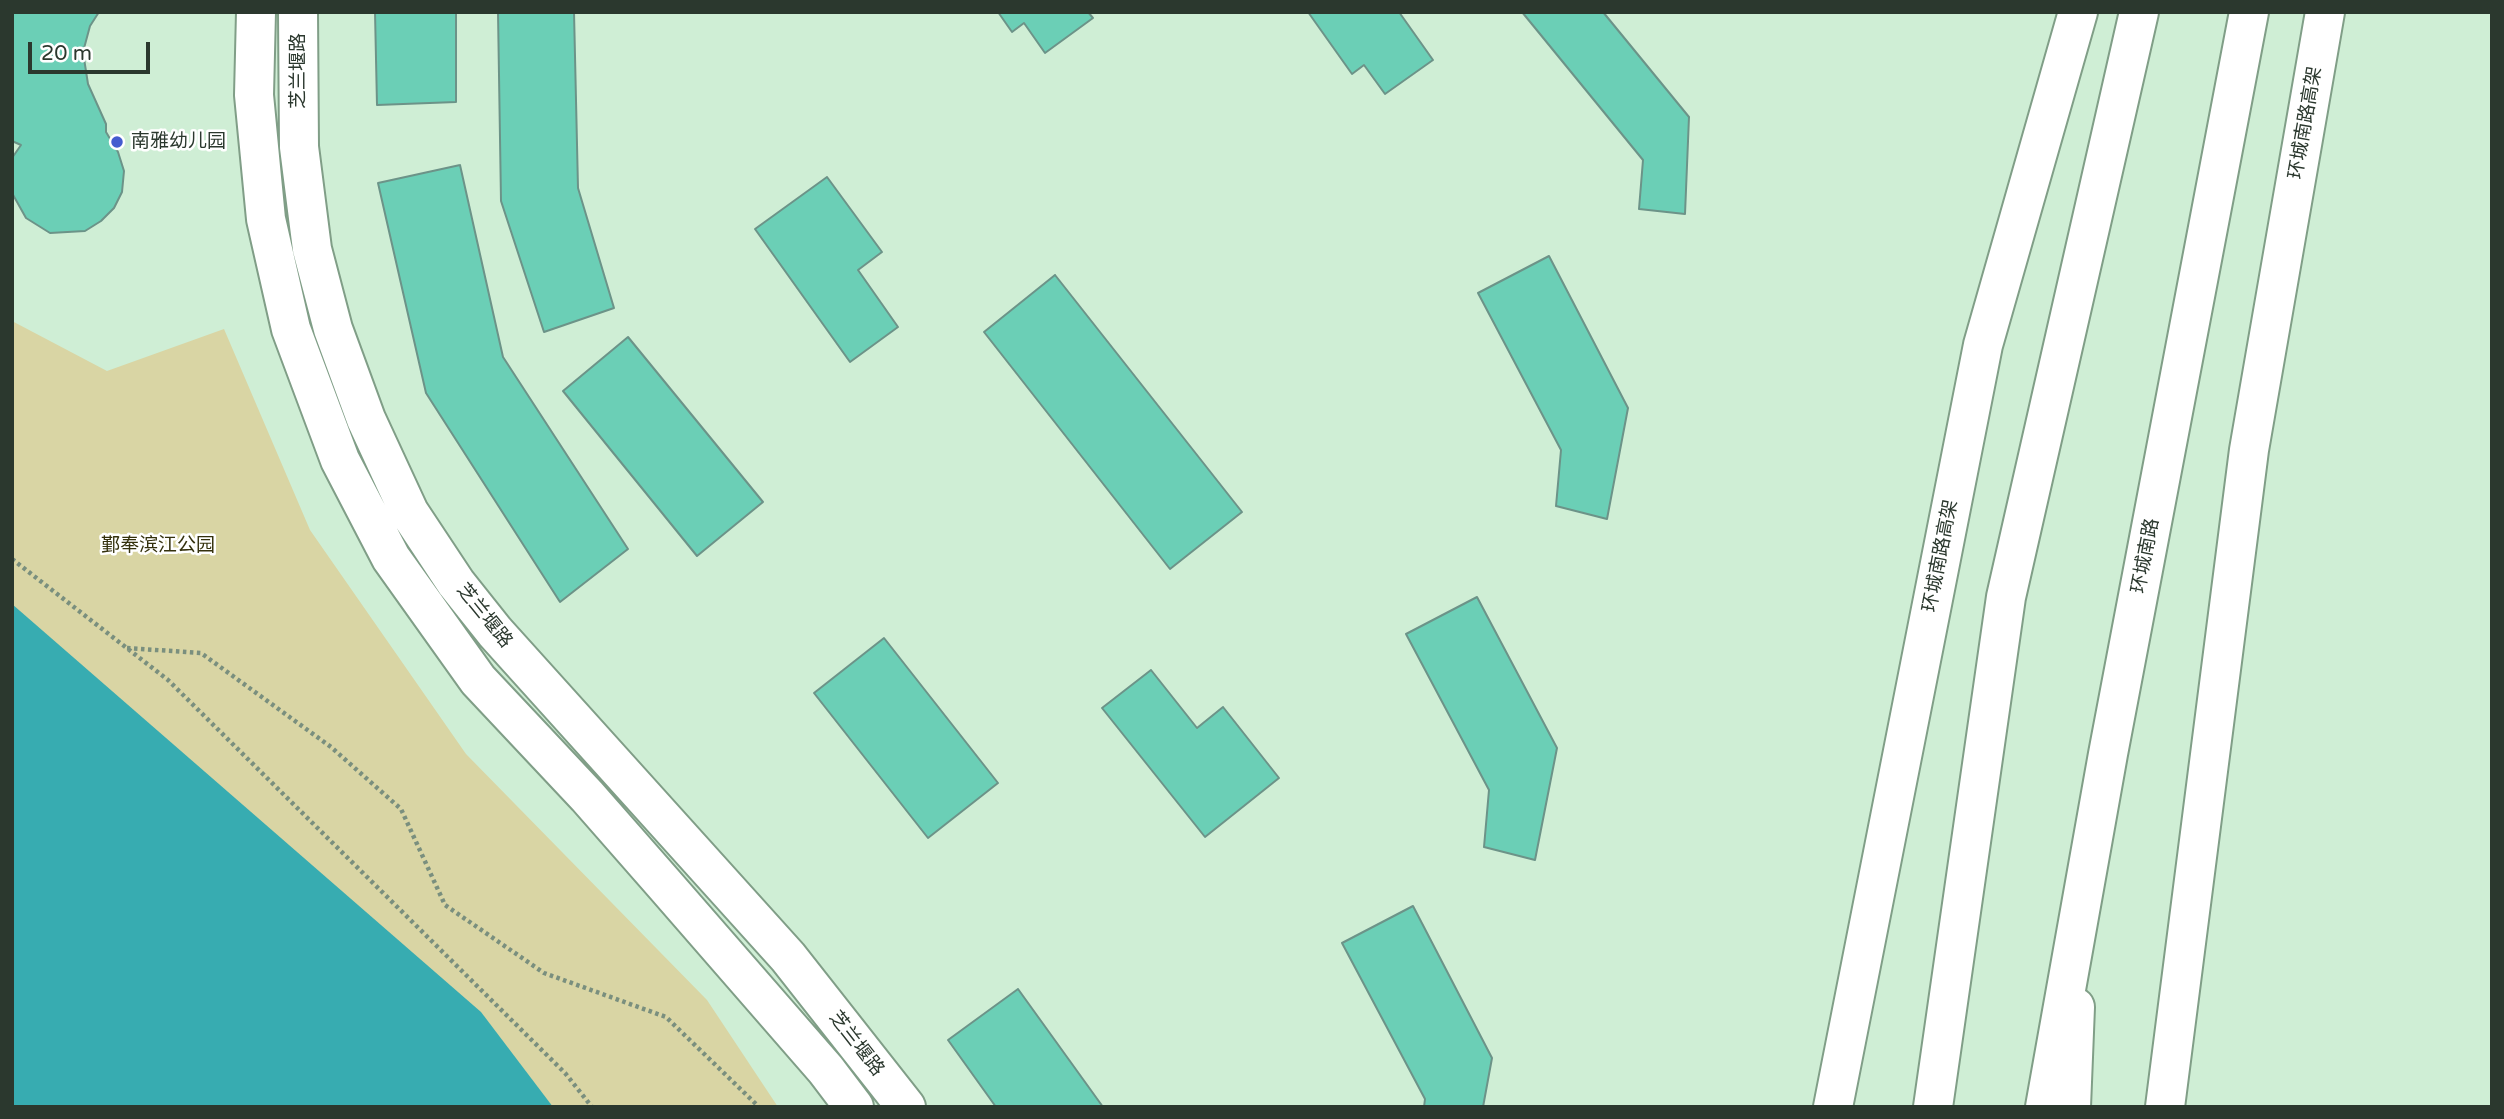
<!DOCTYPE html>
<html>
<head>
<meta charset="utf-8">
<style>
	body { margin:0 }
	#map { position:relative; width:2504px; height:1119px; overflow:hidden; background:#cfeed5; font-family:"Varela Round",sans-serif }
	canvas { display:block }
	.frame { position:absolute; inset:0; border:14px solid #2b382e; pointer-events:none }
	.scale { position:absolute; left:28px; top:42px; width:122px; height:32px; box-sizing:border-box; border:4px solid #2b382e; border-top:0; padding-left:9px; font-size:21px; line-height:24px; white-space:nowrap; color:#2b382e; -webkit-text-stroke:5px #fff; paint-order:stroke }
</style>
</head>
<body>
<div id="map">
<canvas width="2504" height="1119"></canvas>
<div class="frame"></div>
<div class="scale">20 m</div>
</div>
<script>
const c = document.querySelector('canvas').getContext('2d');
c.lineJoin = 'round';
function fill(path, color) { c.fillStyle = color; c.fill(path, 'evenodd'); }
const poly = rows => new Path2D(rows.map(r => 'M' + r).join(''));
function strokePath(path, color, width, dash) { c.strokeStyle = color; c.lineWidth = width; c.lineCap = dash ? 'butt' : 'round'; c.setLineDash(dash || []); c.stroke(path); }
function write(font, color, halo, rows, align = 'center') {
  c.font = font + ' "Varela Round","Noto Sans SC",sans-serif'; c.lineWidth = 5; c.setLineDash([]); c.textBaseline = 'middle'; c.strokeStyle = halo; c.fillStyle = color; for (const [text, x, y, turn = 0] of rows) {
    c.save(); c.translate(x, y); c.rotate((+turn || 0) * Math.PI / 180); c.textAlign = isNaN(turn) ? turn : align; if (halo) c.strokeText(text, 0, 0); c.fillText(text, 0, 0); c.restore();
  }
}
const green = poly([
	[12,321,107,371,224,329,310,530,466,754,707,1000,778,1107,523,1107,12,614]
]);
const water = poly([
	[12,604,481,1012,553,1107,12,1107]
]);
const building = poly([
	[99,12,90,26,83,52,88,84,106,124,106,132,118,152,124,171,122,192,114,208,101,221,85,231,50,233,26,218,12,193,12,158,21,145,12,141,12,13,99,12],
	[375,12,456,12,456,102,377,105,375,12],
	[498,12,574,12,578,188,614,308,544,332,501,201,498,12],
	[998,12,1088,12,1093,18,1045,53,1024,23,1012,32,998,12],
	[1308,12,1399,12,1433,60,1385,94,1364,65,1352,74,1308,12],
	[1522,12,1603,12,1689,117,1685,214,1639,209,1643,160,1522,12],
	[460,165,503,357,628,549,560,602,426,393,378,183,460,165],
	[827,177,882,252,858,270,898,327,850,362,755,229,827,177],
	[1549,256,1628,408,1607,519,1556,506,1561,450,1478,293,1549,256],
	[1055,275,1242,512,1170,569,984,332,1055,275],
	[628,337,763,502,697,556,563,391,628,337],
	[1477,597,1557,748,1535,860,1484,847,1489,790,1406,634,1477,597],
	[884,638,998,783,928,838,814,693,884,638],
	[1151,670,1197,728,1223,707,1279,778,1205,837,1102,708,1151,670],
	[1413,906,1492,1058,1483,1107,1424,1107,1425,1099,1342,943,1413,906],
	[1018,989,1103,1107,996,1107,948,1040,1018,989]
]);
const path = poly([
	[12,559,168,680,565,1073,592,1107],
	[127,648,201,653,331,747,401,809,445,905,544,973,666,1017,759,1107]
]);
const tertiary = poly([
	[256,12,254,95,266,219,291,329,340,460,391,558,478,680,587,796,665,885,826,1070,854,1107],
	[298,12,299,147,312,249,333,329,366,419,409,512,456,583,495,632,788,957,906,1107],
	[2071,1107,2075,1007]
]);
const primary = poly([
	[1933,1107,2006,597,2139,12],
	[2045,1107,2108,754,2249,12]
]);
const trunk = poly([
	[1833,1107,1983,345,2078,12],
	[2165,1107,2249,450,2325,12]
]);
const markers = [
	[117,142,7,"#445ccf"]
];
const streetNames = [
	["芝兰堰路",299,71,-90],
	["环城南路高架",2306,123,-80],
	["环城南路高架",1941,556,-79],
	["环城南路",2146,556,-79],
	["芝兰堰路",484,616,51],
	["芝兰堰路",856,1044,52]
];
const poiNames = [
	["南雅幼儿园",131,142]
];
const parkNames = [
	["鄞奉滨江公园",158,546]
];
fill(green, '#d9d5a4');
fill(water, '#37acb1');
fill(building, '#6bcfb6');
strokePath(building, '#6c9388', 2);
strokePath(tertiary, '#809e87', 42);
strokePath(primary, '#809e87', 42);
strokePath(trunk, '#809e87', 42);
strokePath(path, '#7a8f7e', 4.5, [3.5, 3.5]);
strokePath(tertiary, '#fff', 38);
strokePath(primary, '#fff', 38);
strokePath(trunk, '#fff', 38);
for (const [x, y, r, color] of markers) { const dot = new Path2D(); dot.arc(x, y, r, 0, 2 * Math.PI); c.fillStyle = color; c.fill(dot); strokePath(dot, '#fff', 2.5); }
write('19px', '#2b382e', '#fff', streetNames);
write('19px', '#2b382e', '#fff', poiNames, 'left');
write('19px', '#34310d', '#fff', parkNames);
</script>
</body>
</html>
